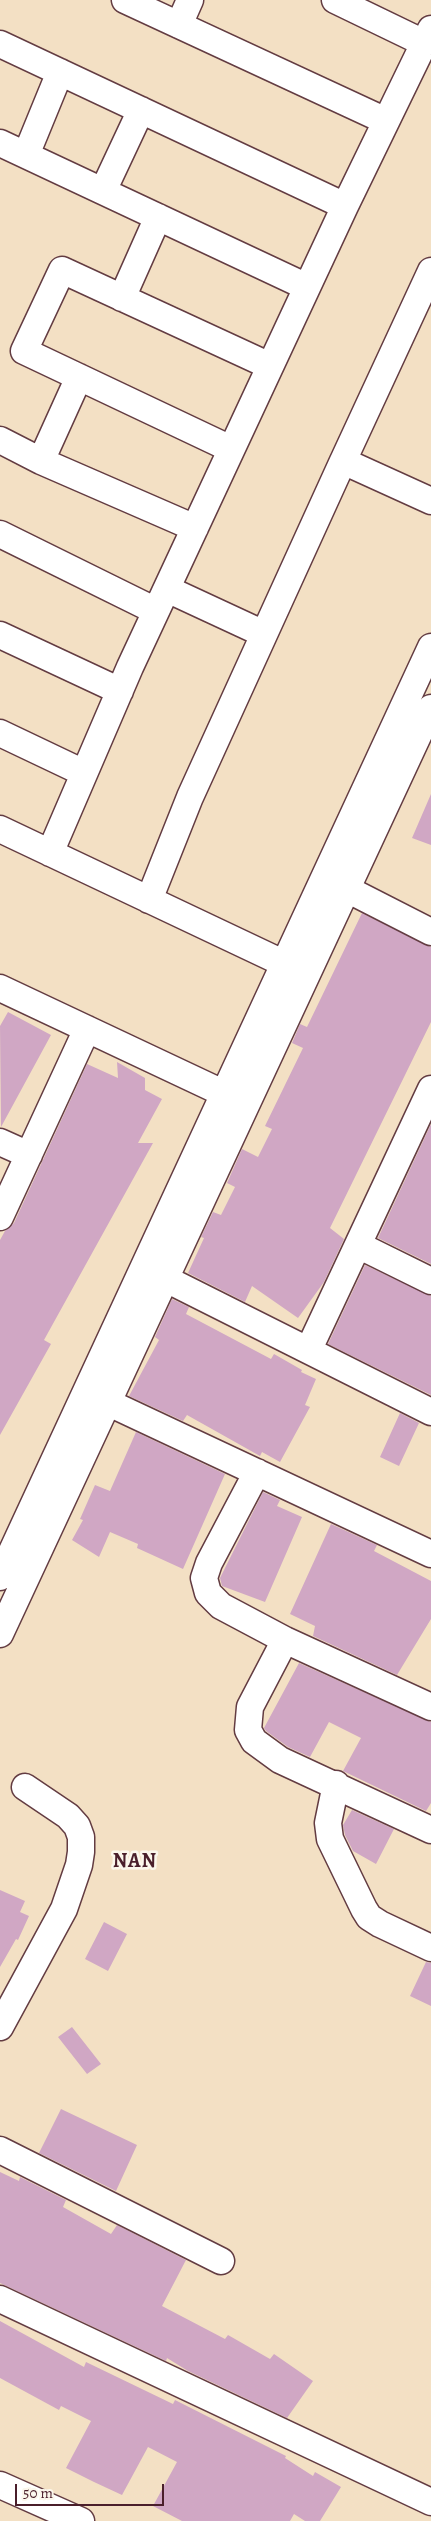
<!DOCTYPE html>
<html>
<head>
<meta charset="utf-8">
<style>
	body { margin:0 }
	#map { position:relative; width:431px; height:2521px; overflow:hidden; background:#f3e0c4; font-family:Alegreya,serif }
	canvas { display:block }
	.scale { position:absolute; left:15px; top:2484px; width:149px; height:22px; box-sizing:border-box; border:2px solid #4a1f2b; border-top:0; padding-left:6px; font-size:15px; line-height:18px; white-space:nowrap; color:#4a1f2b; -webkit-text-stroke:4px #fbf7ec; paint-order:stroke }
</style>
</head>
<body>
<div id="map">
<canvas width="431" height="2521"></canvas>
<div class="scale">50 m</div>
</div>
<script>
const c = document.querySelector('canvas').getContext('2d');
c.lineJoin = 'round';
function fill(path, color) { c.fillStyle = color; c.fill(path, 'evenodd'); }
const poly = rows => new Path2D(rows.map(r => 'M' + r).join(''));
function strokePath(path, color, width, dash) { c.strokeStyle = color; c.lineWidth = width; c.lineCap = dash ? 'butt' : 'round'; c.setLineDash(dash || []); c.stroke(path); }
function write(font, color, halo, rows, align = 'center') {
  c.font = font + ' Alegreya,serif'; c.lineWidth = 5; c.setLineDash([]); c.textBaseline = 'middle'; c.strokeStyle = halo; c.fillStyle = color; for (const [text, x, y, turn = 0] of rows) {
    c.save(); c.translate(x, y); c.rotate((+turn || 0) * Math.PI / 180); c.textAlign = isNaN(turn) ? turn : align; if (halo) c.strokeText(text, 0, 0); c.fillText(text, 0, 0); c.restore();
  }
}
const building = poly([
	[431,794,431,845,412,838],
	[362,913,431,947,431,1022,330,1228,344,1239,324,1282,298,1318,252,1286,245,1302,188,1273,204,1238,201,1237,213,1212,221,1215,235,1187,227,1183,242,1149,258,1157,272,1129,265,1126,303,1048,292,1043,300,1024,307,1027],
	[8,1012,51,1035,1,1127,0,1026],
	[117,1062,145,1078,145,1090,162,1099,138,1143,153,1143,44,1340,51,1344,0,1435,0,1240,5,1231,14,1223,87,1064,118,1078],
	[431,1124,431,1264,378,1238],
	[365,1265,431,1296,431,1395,328,1344],
	[172,1299,189,1307,186,1314,271,1359,274,1354,302,1370,301,1372,316,1379,305,1405,310,1407,280,1462,262,1452,260,1456,187,1415,183,1421,129,1396,159,1340,155,1337],
	[400,1413,419,1423,399,1466,380,1457],
	[136,1432,225,1474,183,1569,137,1548,138,1544,110,1532,99,1557,72,1540,83,1520,80,1519,95,1485,110,1491],
	[263,1492,280,1500,277,1506,302,1517,265,1602,222,1586,220,1578],
	[331,1524,377,1545,374,1551,431,1581,431,1619,397,1675,313,1636,315,1626,290,1614],
	[299,1663,431,1722,431,1803,426,1811,343,1771,361,1738,329,1722,310,1757,288,1747,266,1731,264,1728],
	[352,1810,394,1829,376,1864,353,1851,345,1835,343,1825],
	[0,1890,25,1901,20,1912,29,1916,18,1940,16,1939,0,1967],
	[104,1922,127,1934,108,1971,85,1959],
	[426,1962,431,1963,431,2006,410,1996],
	[72,2027,101,2064,87,2074,58,2037],
	[61,2109,137,2145,116,2191,39,2153],
	[0,2172,19,2181,20,2177,66,2200,63,2207,111,2234,117,2225,186,2260,162,2306,225,2339,228,2335,270,2359,274,2354,313,2381,287,2418,188,2371,167,2358,166,2361,0,2283],
	[0,2321,84,2367,86,2362,173,2404,175,2400,286,2456,285,2458,313,2476,315,2472,341,2487,320,2521,305,2521,294,2514,290,2521,182,2521,153,2506,177,2462,148,2447,122,2495,94,2482,66,2468,91,2421,61,2406,59,2410,0,2378]
]);
const minor = poly([
	[125,0,386,121],
	[335,0,424,43],
	[179,25,190,0],
	[0,44,345,206],
	[0,143,307,287],
	[26,155,60,72],
	[103,191,141,110],
	[431,271,343,461,431,501],
	[122,298,158,217],
	[79,377,41,461,195,528],
	[0,440,41,461],
	[231,449,24,351,62,270,270,366],
	[0,534,156,611],
	[167,589,264,634],
	[0,635,120,691],
	[0,733,84,773],
	[0,829,283,963],
	[50,853,130,667,345,206,431,29],
	[331,881,431,932],
	[149,900,190,797,343,461],
	[0,988,223,1093],
	[0,1142,29,1155],
	[0,1217,87,1029],
	[358,1245,431,1281],
	[150,1271,431,1412],
	[309,1349,431,1089],
	[92,1395,431,1554],
	[257,1472,209,1563,204,1578,208,1593,221,1606,285,1640,431,1707],
	[0,1577,431,647],
	[0,1634,431,708],
	[285,1640,250,1707,248,1730,254,1741,280,1760,431,1830],
	[336,1784,328,1823,330,1839,364,1909,369,1917,380,1924,431,1948],
	[0,2027,64,1909,79,1865,81,1852,81,1837,77,1826,68,1816,25,1787],
	[0,2150,221,2261],
	[0,2299,431,2502],
	[0,2485,81,2521]
]);
const districtNames = [
	["NAN",135,1862]
];
fill(building, '#d0a7c4');
strokePath(minor, '#633c42', 29);
strokePath(minor, '#fff', 26);
c.letterSpacing = '1px';
write('bold 20px', '#4a1f2b', '#fbf7ec', districtNames);
c.letterSpacing = '0px';
</script>
</body>
</html>
